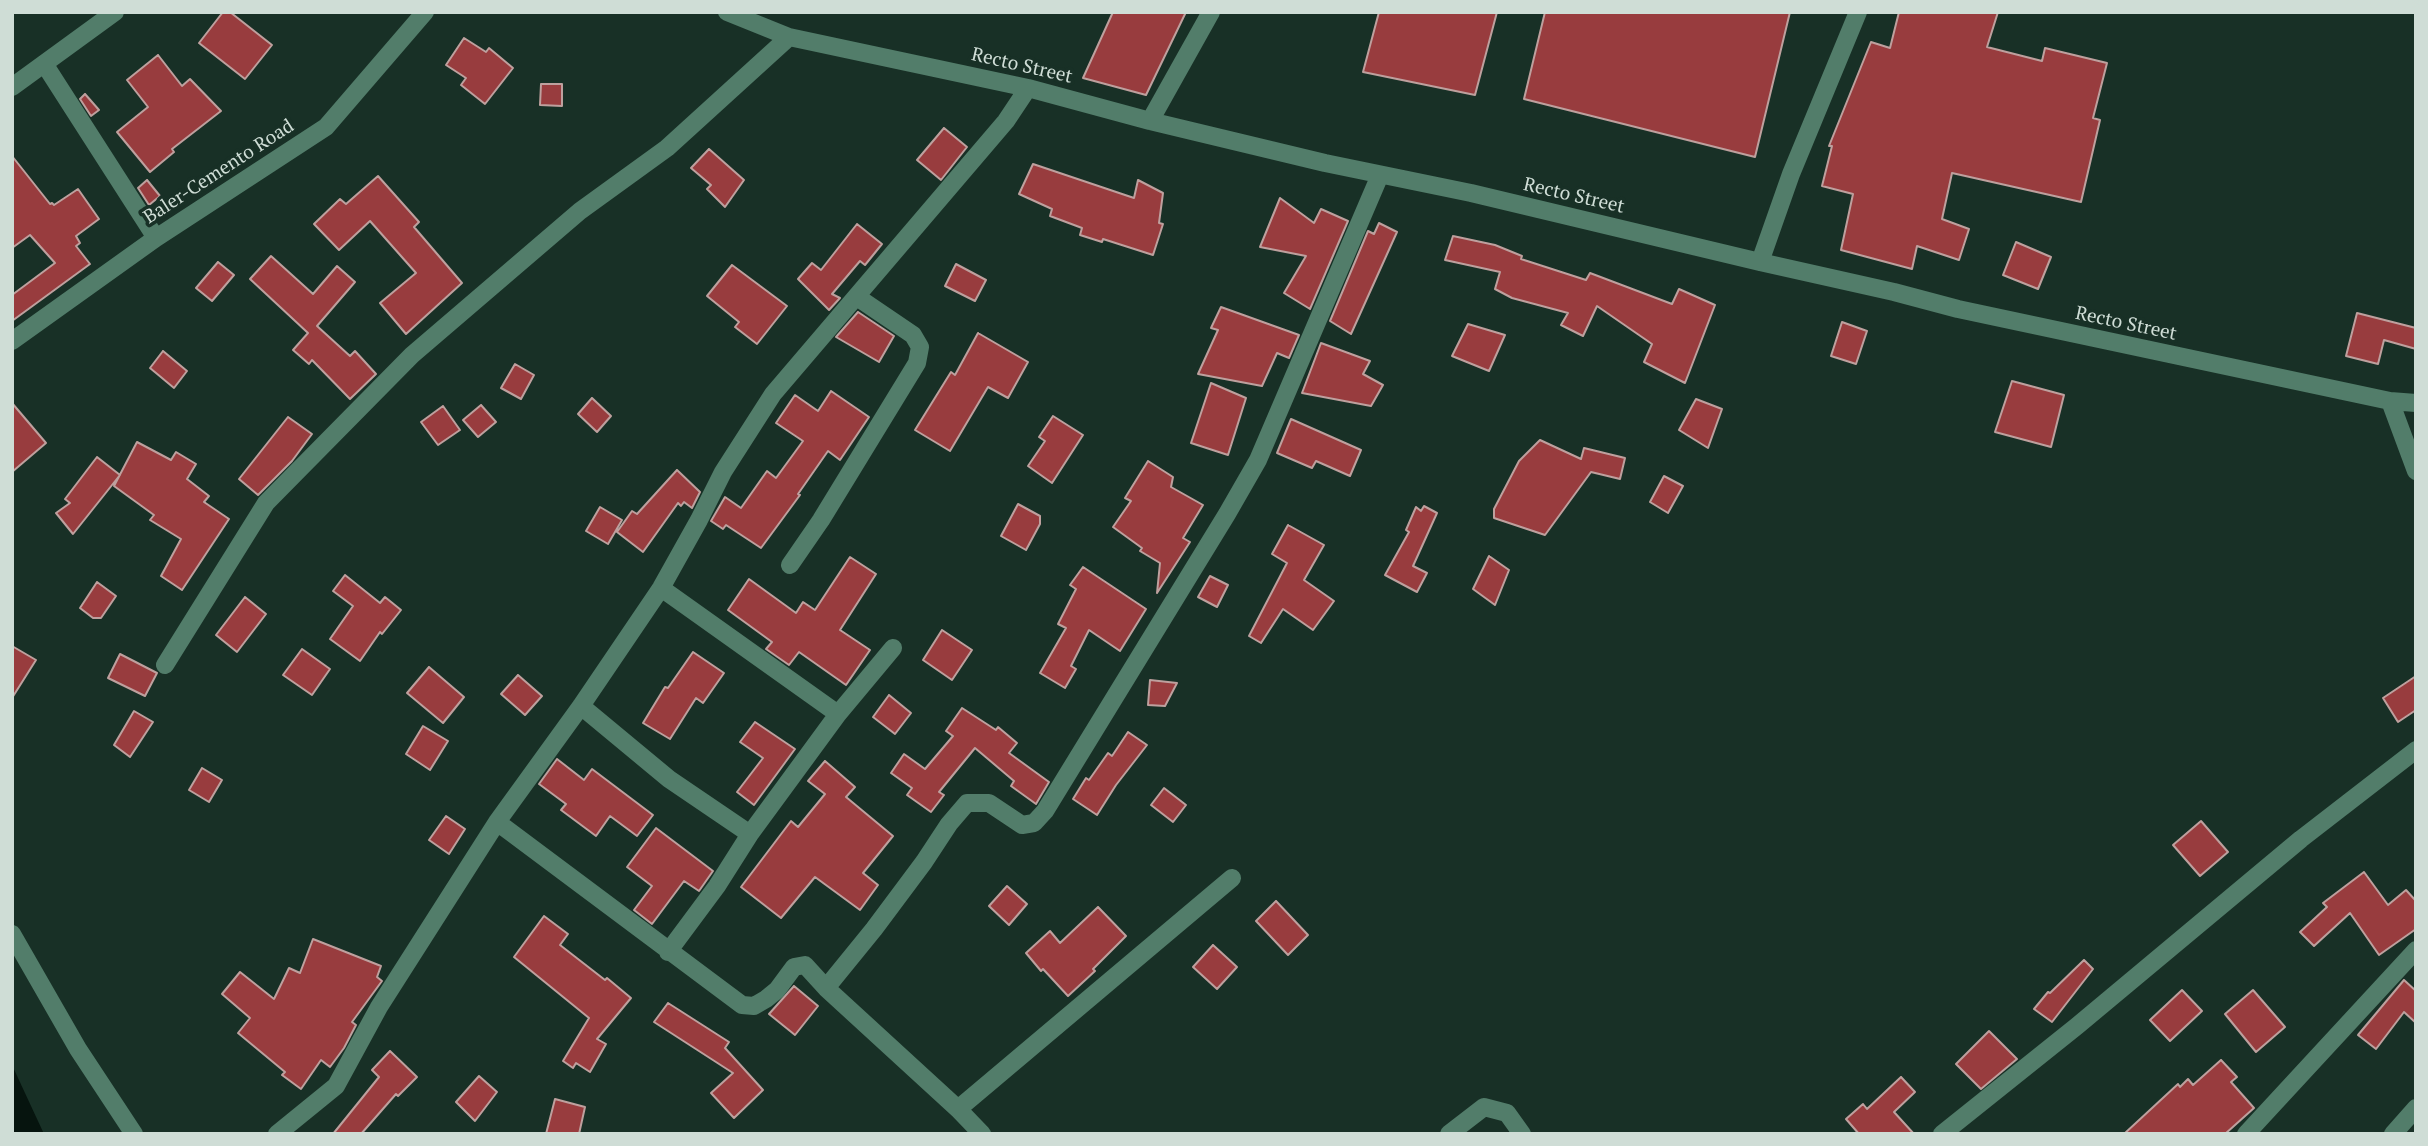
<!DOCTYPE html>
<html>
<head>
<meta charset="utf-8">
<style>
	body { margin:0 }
	#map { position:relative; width:2428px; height:1146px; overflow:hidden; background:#183026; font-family:"PT Serif",serif }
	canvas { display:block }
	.frame { position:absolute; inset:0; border:14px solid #cfddd6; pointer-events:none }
</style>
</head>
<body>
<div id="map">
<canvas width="2428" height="1146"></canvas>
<div class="frame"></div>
</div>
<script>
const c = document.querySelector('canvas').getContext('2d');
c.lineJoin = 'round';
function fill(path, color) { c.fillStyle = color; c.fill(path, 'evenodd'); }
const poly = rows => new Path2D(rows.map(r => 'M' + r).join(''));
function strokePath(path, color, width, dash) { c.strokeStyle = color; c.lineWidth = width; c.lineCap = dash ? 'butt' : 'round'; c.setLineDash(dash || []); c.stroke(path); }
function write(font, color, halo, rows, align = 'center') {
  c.font = font + ' "PT Serif",serif'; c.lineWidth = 7; c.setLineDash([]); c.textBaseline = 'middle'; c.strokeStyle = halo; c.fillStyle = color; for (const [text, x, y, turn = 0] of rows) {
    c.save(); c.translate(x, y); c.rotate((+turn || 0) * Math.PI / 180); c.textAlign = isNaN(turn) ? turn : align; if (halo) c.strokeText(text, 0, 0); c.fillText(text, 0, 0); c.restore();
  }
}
const water = poly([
	[12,1065,44,1134,12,1134]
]);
const building = poly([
	[223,12,230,12,272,45,245,79,199,43,223,12],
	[1113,12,1186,12,1146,95,1083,78,1113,12],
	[1379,12,1497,12,1475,95,1363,72,1379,12],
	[1545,12,1790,12,1755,157,1524,99,1545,12],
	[1899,12,1998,12,1987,47,2042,61,2045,48,2107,63,2093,118,2100,120,2081,202,1952,173,1942,219,1969,229,1959,260,1917,246,1912,269,1841,250,1853,194,1822,186,1832,146,1829,146,1871,42,1890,48,1899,12],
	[464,38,486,52,489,48,513,68,485,104,461,85,466,78,446,65,464,38],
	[158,55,182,86,190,79,221,111,172,149,174,152,150,172,117,132,148,107,127,80,158,55],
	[541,84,562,84,562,106,540,105,541,84],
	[85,94,99,110,91,116,80,99,85,94],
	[944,128,967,147,941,180,917,160,944,128],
	[709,149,744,180,725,207,707,189,711,185,691,168,709,149],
	[12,156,50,204,52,203,54,205,78,189,99,219,76,236,80,243,76,246,90,264,12,321,12,295,55,263,30,235,12,248,12,156],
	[1033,164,1134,198,1138,180,1163,193,1159,223,1163,224,1153,255,1103,239,1102,242,1080,235,1082,228,1050,216,1052,209,1019,194,1033,164],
	[378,176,419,222,414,227,462,283,406,334,380,303,416,273,370,221,339,250,314,224,340,199,346,204,378,176],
	[147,180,160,196,149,205,138,188,147,180],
	[1280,198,1314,223,1321,209,1348,221,1310,309,1284,293,1306,256,1260,247,1280,198],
	[1379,223,1397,232,1351,334,1330,321,1368,231,1374,234,1379,223],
	[857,224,882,244,865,265,860,261,832,294,840,298,829,310,798,279,812,263,821,270,857,224],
	[1453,236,1495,245,1522,256,1521,259,1586,280,1590,273,1672,304,1679,289,1715,305,1685,383,1644,362,1652,344,1597,306,1583,336,1561,325,1568,313,1512,298,1495,289,1500,272,1445,260,1453,236],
	[2016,242,2051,257,2038,289,2003,275,2016,242],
	[271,256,313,294,337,266,355,282,317,326,350,356,355,351,376,374,350,399,312,360,309,364,293,350,308,333,250,279,271,256],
	[218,262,234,275,212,301,196,288,218,262],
	[956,264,986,280,975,301,945,286,956,264],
	[732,265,787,306,757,344,735,327,739,322,707,296,732,265],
	[1221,307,1299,335,1289,358,1277,353,1262,386,1198,374,1218,330,1211,328,1221,307],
	[858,312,894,336,879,362,836,337,858,312],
	[2357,313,2416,328,2416,349,2384,340,2378,364,2346,356,2357,313],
	[1842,322,1867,331,1856,364,1831,356,1842,322],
	[1468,324,1505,335,1489,371,1452,356,1468,324],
	[978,333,1028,362,1008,398,988,387,950,451,915,430,951,372,955,375,978,333],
	[1321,343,1370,361,1363,374,1383,385,1371,406,1302,393,1321,343],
	[163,351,187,371,174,388,150,368,163,351],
	[515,364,534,375,521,399,501,388,515,364],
	[2012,381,2064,395,2051,447,1995,432,2012,381],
	[1211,383,1246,398,1228,455,1191,443,1211,383],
	[831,391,869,417,840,460,828,451,798,494,800,495,761,548,726,525,723,529,711,521,725,497,741,508,767,471,776,478,803,441,776,423,795,395,818,411,831,391],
	[592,398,611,416,597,432,578,414,592,398],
	[1696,399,1722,409,1708,448,1679,430,1696,399],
	[12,403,46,443,12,472,12,403],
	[481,405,496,422,478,437,463,420,481,405],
	[443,406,460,430,438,445,421,422,443,406],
	[1053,416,1083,435,1052,483,1028,466,1045,441,1039,437,1053,416],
	[288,417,312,434,292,461,258,495,239,479,288,417],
	[1291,419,1361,450,1350,476,1316,461,1312,468,1277,453,1291,419],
	[1540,440,1581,459,1584,448,1625,458,1620,479,1591,472,1545,535,1494,518,1494,509,1519,461,1540,440],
	[137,442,171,460,176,452,196,464,187,479,209,496,204,502,229,519,182,590,161,576,181,539,150,520,154,515,114,486,137,442],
	[97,457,120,475,73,534,56,513,70,503,65,499,97,457],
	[1148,461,1173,477,1171,487,1203,505,1183,538,1190,542,1157,593,1160,563,1140,551,1142,548,1113,527,1131,501,1125,498,1148,461],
	[677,470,700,492,692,508,684,502,681,506,678,503,643,552,617,532,632,511,637,514,677,470],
	[1664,476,1683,486,1668,513,1650,502,1664,476],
	[1018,504,1040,516,1040,524,1026,550,1001,536,1018,504],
	[1424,506,1437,513,1413,566,1427,573,1417,592,1385,575,1409,532,1406,530,1416,507,1421,511,1424,506],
	[600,507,622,520,608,544,586,531,600,507],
	[1288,525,1324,545,1304,580,1334,601,1313,630,1283,609,1261,643,1249,636,1287,563,1272,554,1288,525],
	[1489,556,1509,570,1495,605,1473,589,1489,556],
	[850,557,876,574,840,630,870,650,846,685,799,652,789,665,766,649,772,642,728,610,749,579,796,613,803,602,815,610,850,557],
	[1083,567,1146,609,1120,651,1089,630,1071,666,1076,669,1065,688,1040,673,1066,628,1058,624,1076,589,1070,585,1083,567],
	[345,575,380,603,385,597,401,610,382,634,380,632,360,661,330,639,353,606,333,591,345,575],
	[1210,576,1228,585,1217,607,1198,597,1210,576],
	[97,582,116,596,101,618,93,618,80,608,97,582],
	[245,597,266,614,237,652,216,635,245,597],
	[942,630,972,650,952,680,923,660,942,630],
	[12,646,36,660,12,698,12,646],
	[302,649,330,669,312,695,283,675,302,649],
	[693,652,724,673,703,703,696,698,670,739,643,723,665,687,668,688,693,652],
	[120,654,157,673,145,696,108,678,120,654],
	[429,667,464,697,443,723,407,693,429,667],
	[518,675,542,696,525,715,501,694,518,675],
	[2416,676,2416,710,2398,722,2383,698,2416,676],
	[1150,680,1177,683,1165,706,1148,705,1150,680],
	[889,695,911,713,895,734,873,717,889,695],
	[962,708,996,730,998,727,1017,743,1009,753,1049,782,1036,804,1011,786,1014,781,975,748,939,792,944,795,931,812,907,795,912,788,891,773,904,754,925,769,953,736,946,731,962,708],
	[134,711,153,722,130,757,114,745,134,711],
	[755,722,795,749,754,805,737,792,763,758,740,742,755,722],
	[423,726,448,741,430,770,406,754,423,726],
	[1128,732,1147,745,1116,785,1097,815,1073,799,1086,778,1089,780,1108,753,1112,756,1128,732],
	[557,759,584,780,592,769,653,815,637,836,610,816,596,836,561,810,566,804,539,784,557,759],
	[825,761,855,787,846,797,893,836,863,873,878,885,860,910,815,877,781,918,741,887,791,821,798,827,825,794,808,781,825,761],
	[202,768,222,780,209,802,189,790,202,768],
	[1164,788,1186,805,1173,822,1151,805,1164,788],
	[446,816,465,829,449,854,429,840,446,816],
	[2201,821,2228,852,2200,876,2173,845,2201,821],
	[656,828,713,871,699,891,684,881,652,924,634,910,652,886,627,867,656,828],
	[2364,872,2388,905,2406,890,2416,901,2416,929,2379,955,2350,913,2314,946,2300,932,2327,907,2323,903,2364,872],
	[1007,886,1027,904,1009,925,989,906,1007,886],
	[1276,901,1308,935,1288,955,1256,921,1276,901],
	[1098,907,1126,936,1093,969,1095,971,1068,996,1043,969,1041,971,1026,953,1050,931,1060,943,1098,907],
	[544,916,568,934,560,945,605,980,607,978,631,998,597,1039,606,1044,590,1072,576,1063,573,1068,563,1061,589,1018,514,957,544,916],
	[313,939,381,966,377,977,382,981,352,1022,356,1025,344,1048,330,1067,321,1060,301,1089,282,1075,285,1072,238,1033,250,1018,222,994,240,972,274,999,289,968,300,973,313,939],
	[1213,945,1237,967,1217,989,1193,967,1213,945],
	[2084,960,2093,969,2052,1022,2034,1009,2048,992,2050,993,2084,960],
	[2404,980,2416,991,2416,1023,2404,1012,2376,1049,2358,1035,2404,980],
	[794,986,818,1006,795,1035,769,1014,794,986],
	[2182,990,2202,1011,2170,1041,2150,1020,2182,990],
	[2253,990,2285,1027,2256,1052,2225,1014,2253,990],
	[668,1003,729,1042,725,1048,763,1090,734,1118,711,1093,733,1073,654,1022,668,1003],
	[1989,1031,2017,1059,1981,1089,1956,1064,1989,1031],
	[390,1051,417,1077,398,1096,396,1094,361,1134,333,1134,379,1077,372,1070,390,1051],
	[2221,1060,2237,1077,2231,1082,2254,1108,2225,1134,2124,1134,2178,1084,2180,1087,2188,1079,2193,1085,2221,1060],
	[479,1076,497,1092,475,1121,456,1102,479,1076],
	[1901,1077,1915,1092,1894,1112,1914,1134,1859,1134,1846,1119,1863,1104,1867,1109,1901,1077],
	[555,1099,585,1107,579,1134,546,1134,555,1099]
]);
const minor = poly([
	[727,12,789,37,1028,88,1150,121,1325,163,1471,193,1760,262,1894,292,1958,309,2390,401,2416,403],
	[45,65,156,238],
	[12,87,115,12],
	[1150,121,1211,12],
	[1760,262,1791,174,1858,12],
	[12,341,156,238,326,127,425,12],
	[2390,401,2416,471],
	[790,565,821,520,917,363,920,347,913,335,857,297],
	[661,588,838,714],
	[165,665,266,503,412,355,580,211,667,148,789,37],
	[581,706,669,779,750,834],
	[497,822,742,1005,754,1006,766,999,777,990,794,967,805,965,826,988,958,1109,982,1134],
	[12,934,78,1049,134,1134],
	[668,952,717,886,750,834,838,714,893,648],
	[826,988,874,929,924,862,949,824,967,803,989,803,1022,825,1034,823,1045,811,1227,514,1258,460,1380,175],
	[958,1109,1232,878],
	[277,1134,336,1086,379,1007,497,822,581,706,661,588,699,520,723,472,773,394,1006,121,1028,88],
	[1449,1134,1484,1107,1507,1113,1522,1134],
	[1942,1134,2077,1026,2301,839,2416,750],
	[2246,1134,2416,950],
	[2393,1134,2416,1108]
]);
const streetNames = [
	["Recto Street",1022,66,13],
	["Baler-Cemento Road",219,172,-33],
	["Recto Street",1574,196,13],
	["Recto Street",2126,324,12]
];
fill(water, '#06140e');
fill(building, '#983c3e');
strokePath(building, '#bea09e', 2);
strokePath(minor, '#527d6a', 18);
write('19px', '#cfddd6', '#183026', streetNames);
</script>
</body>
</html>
